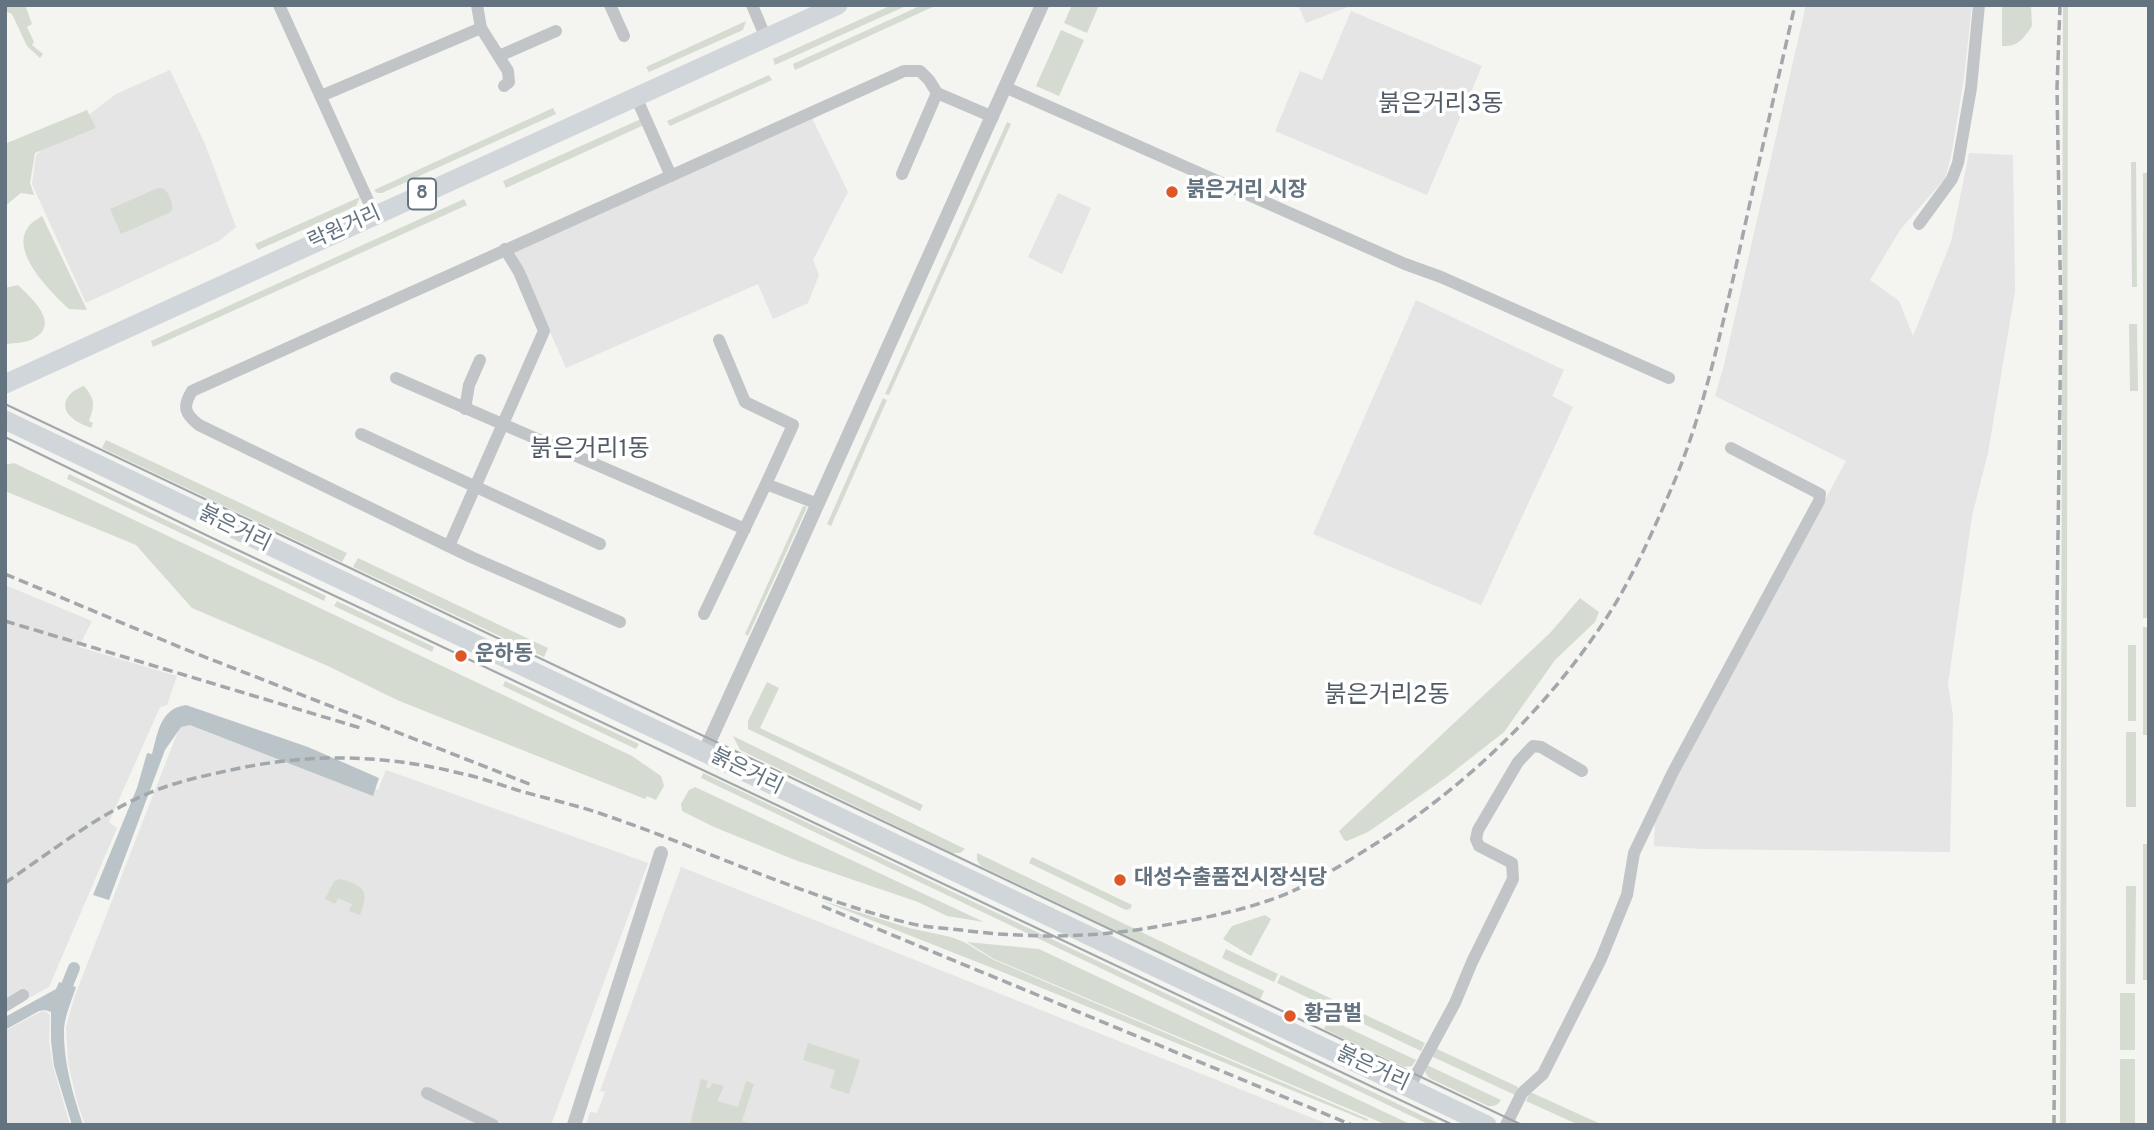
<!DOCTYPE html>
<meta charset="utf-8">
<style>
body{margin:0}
#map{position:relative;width:2154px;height:1130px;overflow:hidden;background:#f4f4f0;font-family:Overpass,sans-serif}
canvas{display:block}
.frame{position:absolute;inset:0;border:7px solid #647380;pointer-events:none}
</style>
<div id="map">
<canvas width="2154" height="1130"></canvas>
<div class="frame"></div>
</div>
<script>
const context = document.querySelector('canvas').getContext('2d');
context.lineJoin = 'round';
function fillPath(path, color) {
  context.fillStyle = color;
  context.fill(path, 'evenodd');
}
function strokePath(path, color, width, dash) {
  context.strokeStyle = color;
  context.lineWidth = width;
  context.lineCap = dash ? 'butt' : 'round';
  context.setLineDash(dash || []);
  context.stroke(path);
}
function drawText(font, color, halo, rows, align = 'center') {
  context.font = font + ' Overpass,"Noto Sans KR",sans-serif';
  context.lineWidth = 7;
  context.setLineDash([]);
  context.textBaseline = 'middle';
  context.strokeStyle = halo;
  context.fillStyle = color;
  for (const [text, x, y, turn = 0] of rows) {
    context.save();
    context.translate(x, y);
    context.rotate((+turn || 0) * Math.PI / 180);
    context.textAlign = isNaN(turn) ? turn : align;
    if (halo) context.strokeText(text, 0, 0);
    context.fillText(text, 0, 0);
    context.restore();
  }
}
const built = new Path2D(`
 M 1298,5 L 1353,5 L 1306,23 Z
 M 1806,5 L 1972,5 L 1964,78 L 1952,151 L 1946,177 L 1900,230 L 1870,280 L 1899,301 L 1913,336 L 1951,242 L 1969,153 L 2013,155 L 2015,291 L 1988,453 L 1972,516 L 1948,684 L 1953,715 L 1950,852 L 1702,849 L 1654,846 L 1655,820 L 1720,693 L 1846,461 L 1715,396 L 1724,365 Z
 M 1351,11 L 1482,66 L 1427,195 L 1275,131 L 1300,71 L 1322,80 Z
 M 170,70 L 205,144 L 236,227 L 219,241 L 86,303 L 32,184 L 36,155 L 116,94 Z
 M 811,116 L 848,192 L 813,260 L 819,275 L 808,303 L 773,319 L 758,284 L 566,368 L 514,250 Z
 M 1058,193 L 1091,208 L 1062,274 L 1028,257 Z
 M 1416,300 L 1564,370 L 1552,396 L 1573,407 L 1481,605 L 1313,534 Z
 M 5,585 L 92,621 L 79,647 L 177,676 L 167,705 L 160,707 L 109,822 L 117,828 L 49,987 L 5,1011 Z
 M 182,721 L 378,790 L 386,770 L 648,863 L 551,1125 L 85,1125 L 77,1101 L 68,1063 L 66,1027 L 74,998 Z
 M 681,867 L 1330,1125 L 586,1125 L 590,1112 L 597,1113 L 605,1092 L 600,1091 Z
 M 45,1011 L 50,1015 L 49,1041 L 53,1066 L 70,1125 L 5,1125 L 5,1031 L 40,1012 Z`);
const green = new Path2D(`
 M 5,5 L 25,5 L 32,24 L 27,27 L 34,42 L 32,45 L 43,54 L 40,58 L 27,46 L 12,14 L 5,11 Z
 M 892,5 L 908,5 L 775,65 L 773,59 Z
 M 922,5 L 937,5 L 795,70 L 793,64 Z
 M 1072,5 L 1099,5 L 1087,33 L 1064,23 Z
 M 2002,5 L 2031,5 L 2032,26 C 2023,39 2018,47 2002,46 Z
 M 2063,5 L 2068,5 L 2066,1125 L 2060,1125 Z
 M 746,21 L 743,30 L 649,72 L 646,67 Z
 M 1061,30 L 1084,40 L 1059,96 L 1036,86 Z
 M 769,75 L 772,80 L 670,126 L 667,121 Z
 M 553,108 L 556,114 L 382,193 L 377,193 L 374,190 Z
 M 87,110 L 96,128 L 35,153 L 30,183 L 34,195 L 21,193 L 5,206 L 7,143 Z
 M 641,119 L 644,125 L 506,188 L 503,181 Z
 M 1007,122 L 1011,124 L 889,395 L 885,394 Z
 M 2131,162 L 2136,162 L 2137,287 L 2132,287 Z
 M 2143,173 L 2149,173 L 2148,618 L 2143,618 Z
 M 158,188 L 162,188 C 169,192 173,202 172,210 L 169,213 L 121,234 L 110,209 Z
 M 360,197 L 356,206 L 258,250 L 255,244 Z
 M 464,199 L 467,205 L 153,347 L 151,341 Z
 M 42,216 L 87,310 L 69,309 C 52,293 8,251 29,226 C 32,222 38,219 42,216 Z
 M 18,285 C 31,298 62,324 33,339 C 26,343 14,343 5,344 L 5,288 Z
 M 2129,324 L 2137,324 L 2138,391 L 2130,391 Z
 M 84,386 C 95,399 95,405 89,421 L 93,423 L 91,428 C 84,425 76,422 70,416 C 58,403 71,390 84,386 Z
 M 883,398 L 887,400 L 831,526 L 827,524 Z
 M 106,440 L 347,553 L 342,562 L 102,448 Z
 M 14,463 L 632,756 L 661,776 L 664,786 L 656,800 L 647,796 L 645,799 L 397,700 L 328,666 L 192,608 L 136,545 L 5,491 L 5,465 Z
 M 69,474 L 326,596 L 324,601 L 67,479 Z
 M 803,506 L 807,507 L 748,636 L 745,634 Z
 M 358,558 L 548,648 L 544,657 L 353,567 Z
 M 1580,598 L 1599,612 L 1595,622 L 1555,660 L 1504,732 L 1444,779 L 1368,832 L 1347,841 L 1344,840 L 1339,831 L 1550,633 Z
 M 337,601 L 434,647 L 432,652 L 334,606 Z
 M 2143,627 L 2149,627 L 2149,735 L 2143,735 Z
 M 2128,645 L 2136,645 L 2136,721 L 2128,721 Z
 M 505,681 L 639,744 L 636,749 L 503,686 Z
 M 767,682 L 779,688 L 760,728 L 923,805 L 920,811 L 748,729 L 748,721 Z
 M 2126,732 L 2136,732 L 2136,807 L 2126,807 Z
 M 733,736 L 965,849 L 960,853 L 952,853 L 740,750 Z
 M 703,773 L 1442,1125 L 1430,1125 L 701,778 Z
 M 695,787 L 984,922 L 947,916 L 918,902 L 795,860 L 714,827 L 682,811 L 681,804 L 689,790 Z
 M 2143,844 L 2149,844 L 2149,980 L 2143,980 Z
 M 977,853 L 1264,991 L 1260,1000 L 981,866 L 977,860 Z
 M 1032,857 L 1132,905 L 1130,909 L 1126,910 L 1029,863 Z
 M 340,879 C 364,886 370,890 360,915 L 349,911 L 352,904 L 338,898 L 335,904 L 325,899 L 334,881 Z
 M 2126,886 L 2136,886 L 2135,984 L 2126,984 Z
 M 820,900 L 909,928 L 951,937 L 964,942 L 994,960 L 1368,1119 L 1367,1121 L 1005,973 Z
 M 1265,915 L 1271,919 L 1251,956 L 1223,939 L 1232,926 Z
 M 967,942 L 1039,949 L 1412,1125 L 1387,1125 L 994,959 Z
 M 1226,949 L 1278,974 L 1274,982 L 1222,958 Z
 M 1281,975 L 1425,1043 L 1421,1051 L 1277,983 Z
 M 2120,993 L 2135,993 L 2135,1050 L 2120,1050 Z
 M 1329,1019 L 1416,1060 L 1412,1066 L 1404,1067 L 1324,1029 Z
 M 808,1043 L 860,1060 L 849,1094 L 830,1088 L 835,1070 L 803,1060 Z
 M 1435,1048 L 1518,1087 L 1515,1095 L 1431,1056 Z
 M 2120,1059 L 2135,1059 L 2135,1123 L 2120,1123 Z
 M 1427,1065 L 1501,1100 C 1498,1105 1494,1107 1488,1106 L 1429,1078 L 1425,1072 Z
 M 701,1079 L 708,1081 L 706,1087 L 710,1089 L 712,1083 L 724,1086 L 717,1101 L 738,1107 L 746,1081 L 754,1084 L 742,1121 L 754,1125 L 690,1125 Z
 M 1530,1092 L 1603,1125 L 1579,1125 L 1526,1101 Z`);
const water = new Path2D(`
 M 186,705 L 308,747 L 379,778 L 373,796 L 190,725 L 181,727 L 165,750 L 109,900 L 93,895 L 137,788 L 147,753 L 152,754 C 158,732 160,709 186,705 Z
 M 59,982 L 76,987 C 72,1000 65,1015 64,1029 C 63,1061 73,1095 83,1125 L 72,1125 L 54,1066 L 51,1041 L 51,1012 L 45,1010 L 39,1011 L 5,1030 L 5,1017 L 56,989 Z`);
const canal = new Path2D(`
 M 61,1000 L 74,968`);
const minor = new Path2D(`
 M 279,5 L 375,216
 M 477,5 L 481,28 L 508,71 L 509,82 L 504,86
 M 610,5 L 624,36
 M 752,5 L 766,38
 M 499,56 L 556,31
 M 1007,88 L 1405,264 L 1441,277 L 1669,378
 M 321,96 L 481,28
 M 636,97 L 671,176
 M 902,174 L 937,93
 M 1919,224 L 1952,179 L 1958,163 L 1971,88 L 1979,5
 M 719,340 L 745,402 L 793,425 L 766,484
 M 396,378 L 745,529
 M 465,409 L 469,385 L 480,360
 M 361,434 L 600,544
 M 449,546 L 544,331 L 519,272 L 505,249
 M 704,614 L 766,484 L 818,504
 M 620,622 L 471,557 L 199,425 C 185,414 182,407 192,391 L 904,71 L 920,71 L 929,80 L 937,93 L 993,117
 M 5,1006 L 23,995
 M 1409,1088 L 1455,1003 L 1472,962 L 1513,879 L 1512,863 L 1479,846 L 1476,839 L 1478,830 L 1518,762 L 1533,746 L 1541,747 L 1582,771
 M 427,1093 L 493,1125
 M 1506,1125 L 1522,1093 L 1543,1074 L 1601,959 L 1627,895 L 1634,853 L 1673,772 L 1819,501 L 1820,494 L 1731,448`);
const tertiary = new Path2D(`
 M 704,753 L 787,572 L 1042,5
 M 574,1125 L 661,853`);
const primary = new Path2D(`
 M 5,384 L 838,5
 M 5,420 L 1487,1125`);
const tram = new Path2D(`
 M 5,404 L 1522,1125
 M 5,437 L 206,535 L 1453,1125`);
const rail = new Path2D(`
 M 5,574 L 182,648 L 532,785
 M 5,621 L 364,729
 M 5,883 C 52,851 97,815 149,793 C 175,782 203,776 231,770 C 307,753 383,754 459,773 C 479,777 498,784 517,790 C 544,798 572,804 599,813 C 702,848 802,896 908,923 C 927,928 948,928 968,931 C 1029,938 1088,938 1149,928 C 1188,921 1229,914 1267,901 C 1301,890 1334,870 1364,851 C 1460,792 1546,711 1607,617 C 1633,577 1653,531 1672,487 C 1702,417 1719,340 1736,266 C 1755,179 1775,92 1795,5
 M 822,906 L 1352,1125
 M 2054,1125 L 2057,607 L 2061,321 L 2057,88 L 2060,5`);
const markers = [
 [1172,192,7,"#de5726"],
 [461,656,7,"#de5726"],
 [1120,880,7,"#de5726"],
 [1290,1016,7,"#de5726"]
];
const shields = [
 [422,194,28]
];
const shieldNames = [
 ["8",422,194]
];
const poiNames = [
 ["붉은거리 시장",1186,192],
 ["운하동",475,656],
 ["대성수출품전시장식당",1134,880],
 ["황금벌",1304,1016]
];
const streetNames = [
 ["락원거리",345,229,-24],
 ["붉은거리",234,530,26],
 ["붉은거리",746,773,26],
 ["붉은거리",1372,1070,25]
];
const quarterNames = [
 ["붉은거리3동",1441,106],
 ["붉은거리1동",590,451],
 ["붉은거리2동",1387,697]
];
fillPath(built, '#e4e5e4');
fillPath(green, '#d5dbd1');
fillPath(water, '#bac4c8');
strokePath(canal, '#bac4c8', 12);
strokePath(minor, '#c2c5c8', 12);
strokePath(tertiary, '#c2c5c8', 14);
strokePath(primary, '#d1d6da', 19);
strokePath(tram, '#a2a7ac', 2);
strokePath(rail, '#a2a7ac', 3.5, [10, 5]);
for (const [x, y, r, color] of markers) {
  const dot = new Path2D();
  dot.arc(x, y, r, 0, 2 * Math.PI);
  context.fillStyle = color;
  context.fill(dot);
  strokePath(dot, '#fff', 2.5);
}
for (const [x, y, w] of shields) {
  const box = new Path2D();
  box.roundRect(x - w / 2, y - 15.5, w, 31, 5);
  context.fillStyle = '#fff';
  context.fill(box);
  strokePath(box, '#647380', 2);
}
drawText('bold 19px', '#647380', null, shieldNames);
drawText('bold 21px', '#647380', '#fff', poiNames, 'left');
drawText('21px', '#647380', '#fff', streetNames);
drawText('24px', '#515c66', '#fff', quarterNames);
</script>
